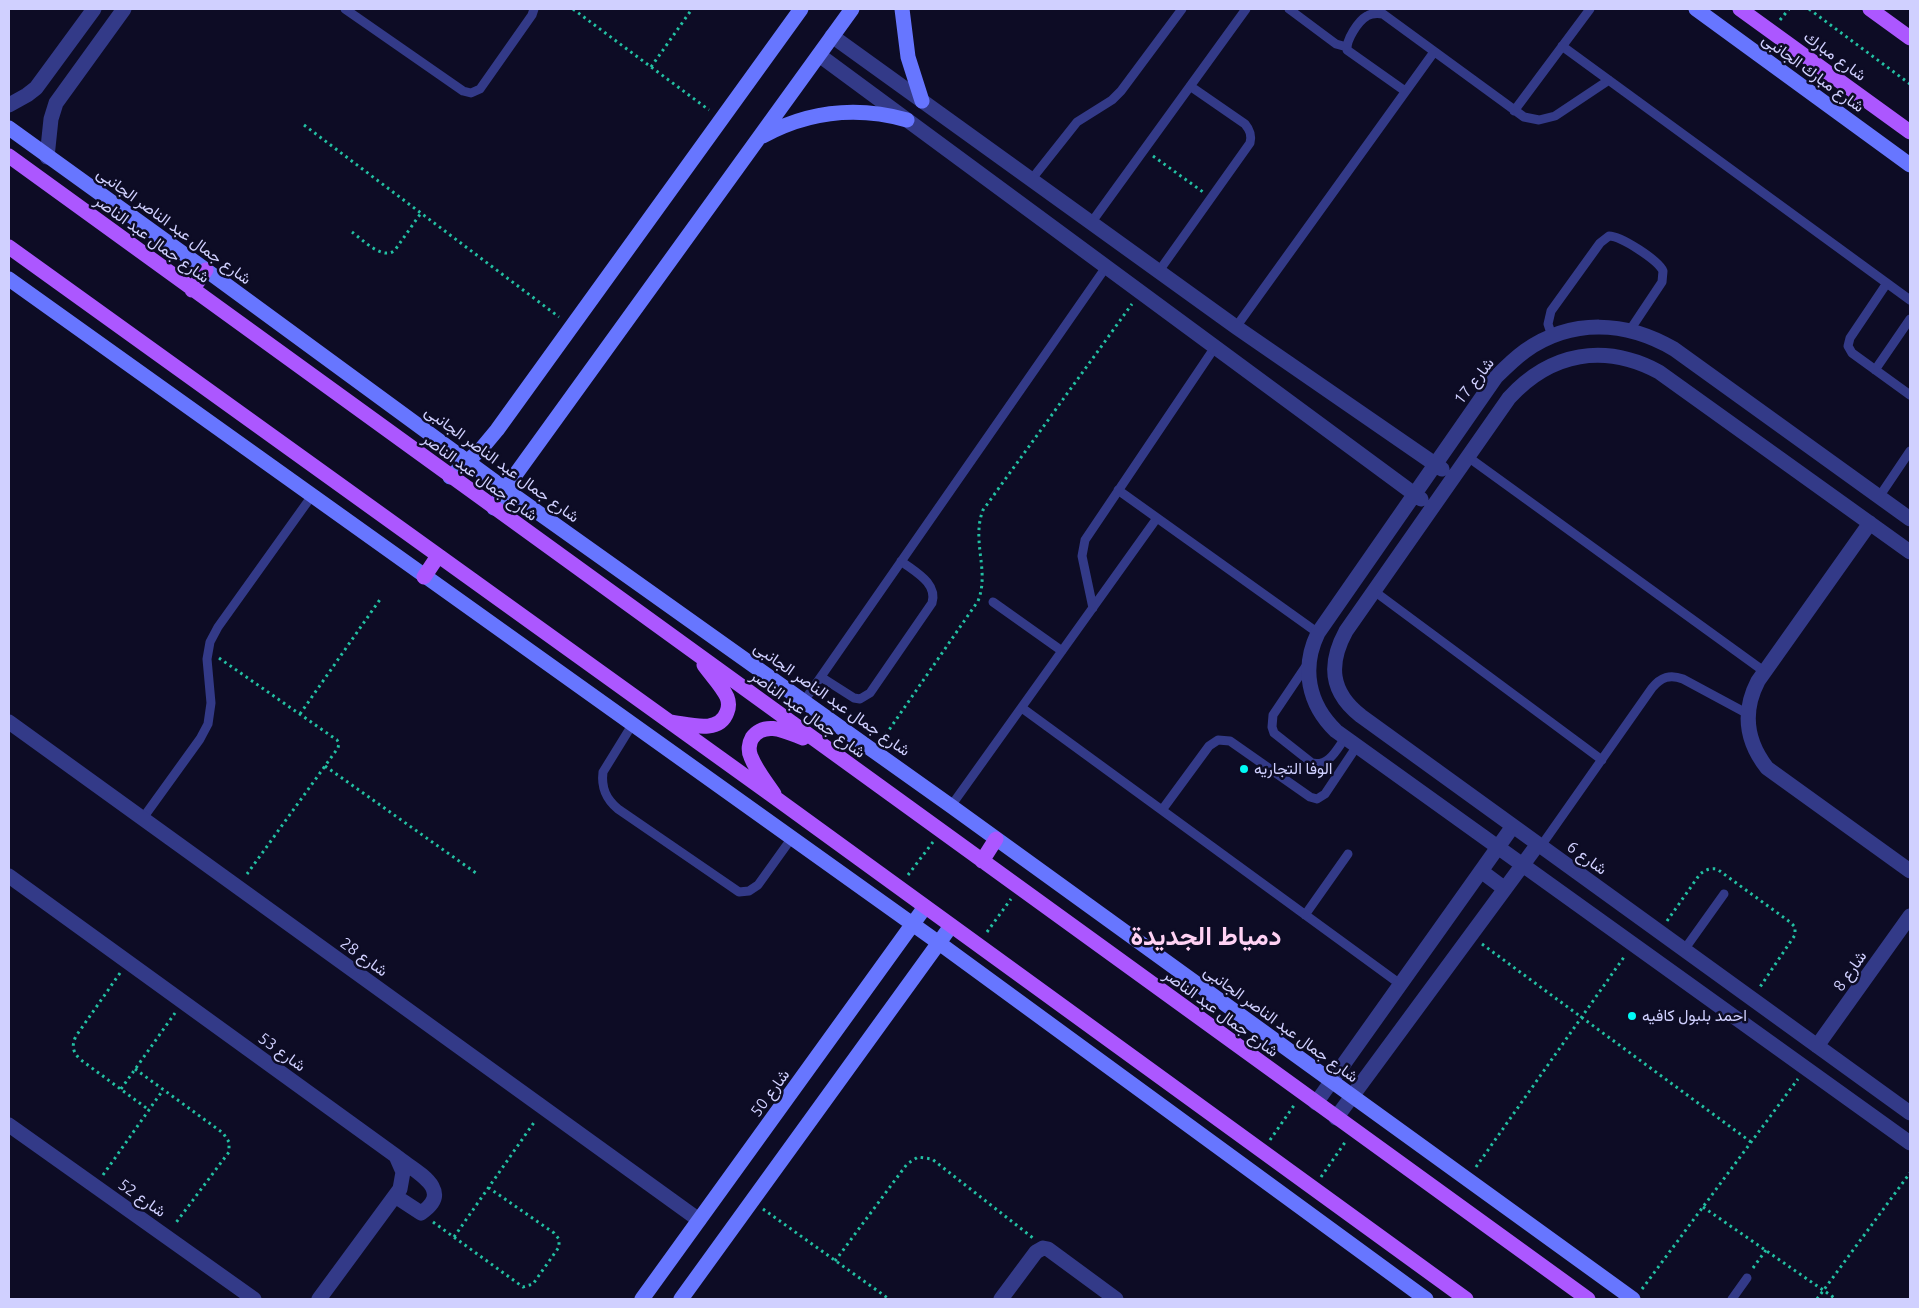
<!DOCTYPE html>
<meta charset="utf-8">
<style>
body{margin:0}
#map{position:relative;width:1919px;height:1308px;overflow:hidden;background:#0d0c25;font-family:Ubuntu,sans-serif}
canvas{display:block}
.frame{position:absolute;inset:0;border:10px solid #d0d0ff;pointer-events:none}
</style>
<div id="map">
<canvas width="1919" height="1308"></canvas>
<div class="frame"></div>
</div>
<script>
const context = document.querySelector('canvas').getContext('2d');
context.lineJoin = 'round';
function strokePath(path, color, width, dash) {
  context.strokeStyle = color;
  context.lineWidth = width;
  context.lineCap = dash ? 'butt' : 'round';
  context.setLineDash(dash || []);
  context.stroke(path);
}
function drawText(font, color, halo, rows, align = 'center') {
  context.font = font + ' Ubuntu,Vazirmatn,sans-serif';
  context.lineWidth = 5;
  context.setLineDash([]);
  context.textBaseline = 'middle';
  context.strokeStyle = halo;
  context.fillStyle = color;
  for (const [text, x, y, turn = 0] of rows) {
    context.save();
    context.translate(x, y);
    context.rotate((+turn || 0) * Math.PI / 180);
    context.textAlign = isNaN(turn) ? turn : align;
    if (halo) context.strokeText(text, 0, 0);
    context.fillText(text, 0, 0);
    context.restore();
  }
}
const path = new Path2D(`
 M 573,9 L 709,110
 M 1809,9 L 1910,84
 M 1780,20 L 1789,9
 M 651,67 L 692,9
 M 304,125 L 559,317
 M 1153,156 L 1203,192
 M 352,232 C 363,240 383,261 395,250 L 421,213
 M 219,658 L 337,740 L 339,743 L 338,748 L 247,874
 M 300,714 L 381,598
 M 882,740 L 978,601 C 990,571 971,541 983,510 L 1132,304
 M 325,766 L 476,873
 M 908,875 L 933,842
 M 1667,921 L 1700,874 C 1705,870 1710,868 1717,869 L 1790,922 L 1795,927 L 1795,935 L 1760,987
 M 987,932 L 1011,899
 M 1482,944 L 1751,1142
 M 120,973 L 76,1036 C 71,1046 73,1053 81,1060 L 149,1110
 M 135,1069 L 223,1133 L 229,1142 L 229,1152 L 175,1224
 M 121,1089 L 175,1013
 M 1270,1140 L 1295,1104
 M 1476,1167 L 1624,957
 M 103,1175 L 163,1090
 M 1321,1177 L 1346,1141
 M 1703,1207 L 1836,1299
 M 763,1209 L 889,1299
 M 433,1222 L 523,1287 L 533,1284 L 559,1247 L 559,1239 L 554,1233 L 489,1188
 M 454,1237 L 535,1121
 M 835,1261 L 907,1164 L 918,1157 L 932,1159 L 1033,1238
 M 1753,1268 L 1766,1250
 M 1642,1289 L 1798,1079
 M 1817,1299 L 1910,1173`);
const lane = new Path2D(`
 M 345,9 L 463,91 L 471,93 L 480,89 L 532,15 L 534,9
 M 1289,9 L 1336,44 L 1347,47
 M 1562,46 L 1910,300
 M 1405,91 L 1347,50 C 1346,40 1358,21 1367,16 C 1372,13 1377,13 1383,14 L 1524,117 L 1539,120 L 1555,116 L 1609,80
 M 1514,111 L 1590,9
 M 1031,180 L 1077,122 L 1112,100 L 1121,91 L 1182,9
 M 1091,223 L 1246,9
 M 1159,271 L 1250,143 C 1252,135 1250,130 1245,124 L 1190,86
 M 1887,283 L 1850,338 L 1848,346 L 1852,353 L 1910,395
 M 1236,327 L 1434,52
 M 1552,336 L 1548,324 L 1551,311 L 1600,243 L 1609,236 C 1621,236 1658,260 1663,271 L 1662,282 L 1630,330
 M 1875,370 L 1910,319
 M 1468,457 L 1765,672
 M 1118,490 L 1318,633
 M 1879,497 L 1910,451
 M 1374,591 L 1602,760
 M 993,602 L 1062,651
 M 1093,608 L 1082,556 L 1085,540 L 1215,347
 M 1308,663 L 1273,715 L 1272,727 L 1274,733 L 1312,763 C 1329,767 1337,749 1345,738
 M 821,677 L 854,698 L 860,699 L 870,693 L 932,603 C 938,583 915,572 901,561
 M 804,701 L 1106,267
 M 1022,708 L 1400,984
 M 632,725 L 603,772 C 601,788 606,799 618,809 L 739,892 L 749,891 L 758,885 L 791,839
 M 951,806 L 1157,518
 M 1162,810 L 1209,746 L 1218,740 L 1230,741 L 1310,797 L 1317,799 L 1325,794 L 1357,746
 M 143,818 L 200,739 L 208,724 L 211,703 L 207,659 L 210,642 L 218,627 L 311,497
 M 1541,846 L 1652,688 C 1661,677 1670,674 1683,679 L 1748,714
 M 1305,915 L 1348,854
 M 1684,950 L 1724,894
 M 1732,1299 L 1747,1278`);
const street = new Path2D(`
 M 832,36 L 1236,327 L 1442,469
 M 819,55 L 1421,499
 M 9,105 L 27,95 L 36,88 L 94,9
 M 47,157 L 51,119 L 56,103 L 124,9
 M 1910,519 L 1674,349 C 1626,321 1572,318 1525,351 C 1514,359 1505,368 1496,377 L 1318,633 C 1301,668 1308,704 1336,731 L 1910,1143
 M 1870,523 L 1758,681 C 1742,712 1746,741 1767,768 L 1910,871
 M 1910,552 L 1659,372 C 1605,343 1551,352 1509,398 L 1346,631 C 1328,664 1330,692 1361,716 L 1910,1113
 M 9,722 L 699,1220
 M 1481,871 L 1505,889
 M 9,876 L 396,1156 L 403,1172 L 400,1189 L 319,1299
 M 1817,1046 L 1910,916
 M 1316,1103 L 1513,826
 M 1336,1118 L 1538,844
 M 9,1125 L 254,1299
 M 395,1196 L 421,1213 C 455,1190 416,1172 397,1157
 M 1001,1299 L 1036,1252 L 1043,1248 L 1048,1249 L 1116,1299`);
const secondary = new Path2D(`
 M 902,9 L 908,57 L 922,101
 M 1696,9 L 1910,165
 M 9,128 L 206,270 L 505,489 L 951,806 L 1633,1299
 M 763,136 C 809,111 857,106 907,120
 M 9,279 L 939,943 L 1426,1299
 M 450,477 L 482,448 L 497,430 L 801,9
 M 494,508 L 505,489 L 852,9
 M 642,1299 L 925,907
 M 681,1299 L 951,926`);
const primary = new Path2D(`
 M 1740,9 L 1910,132
 M 1870,9 L 1910,38
 M 9,156 L 1588,1299
 M 9,247 L 777,799 L 1466,1299
 M 192,290 L 206,270
 M 424,577 L 438,556
 M 670,722 C 688,724 719,735 727,712 C 729,707 729,702 727,697 C 722,686 711,675 704,665
 M 774,794 C 766,782 756,770 751,757 C 748,751 749,743 752,738 C 765,720 787,732 803,738
 M 982,861 L 996,839`);
const markers = [
 [1244,769,5,"#00fbf6"],
 [1632,1016,5,"#00fbf6"]
];
const streetNames = [
 ["شارع مبارك",1835,56,36],
 ["شارع مبارك الجانبى",1813,73,36],
 ["شارع جمال عبد الناصر الجانبى",174,226,36],
 ["شارع جمال عبد الناصر",152,239,36],
 ["شارع 17",1474,381,-52],
 ["شارع جمال عبد الناصر الجانبى",502,464,36],
 ["شارع جمال عبد الناصر",480,477,36],
 ["شارع جمال عبد الناصر الجانبى",832,699,35],
 ["شارع جمال عبد الناصر",808,714,36],
 ["شارع 6",1587,858,36],
 ["شارع 28",364,957,36],
 ["شارع 8",1850,971,-55],
 ["شارع جمال عبد الناصر",1221,1013,36],
 ["شارع جمال عبد الناصر الجانبى",1281,1024,36],
 ["شارع 53",282,1052,36],
 ["شارع 50",770,1093,-54],
 ["شارع 52",142,1198,35]
];
const poiNames = [
 ["الوفا التجاريه",1254,769],
 ["احمد بلبول كافيه",1642,1016]
];
const townNames = [
 ["دمياط الجديدة",1206,936]
];
strokePath(path, '#23c0a3', 3, [2.5, 4]);
strokePath(lane, '#333a88', 9);
strokePath(street, '#333a88', 15);
strokePath(secondary, '#6776ff', 15);
strokePath(primary, '#ac57ff', 15);
for (const [x, y, r, color] of markers) {
  const dot = new Path2D();
  dot.arc(x, y, r, 0, 2 * Math.PI);
  context.fillStyle = color;
  context.fill(dot);
  strokePath(dot, '#0d0c25', 2);
}
drawText('16px', '#d0d0ff', '#0d0c25', streetNames);
drawText('16px', '#d0d0ff', '#0d0c25', poiNames, 'left');
drawText('bold 26px', '#ffd2f4', '#0d0c25', townNames);
</script>
